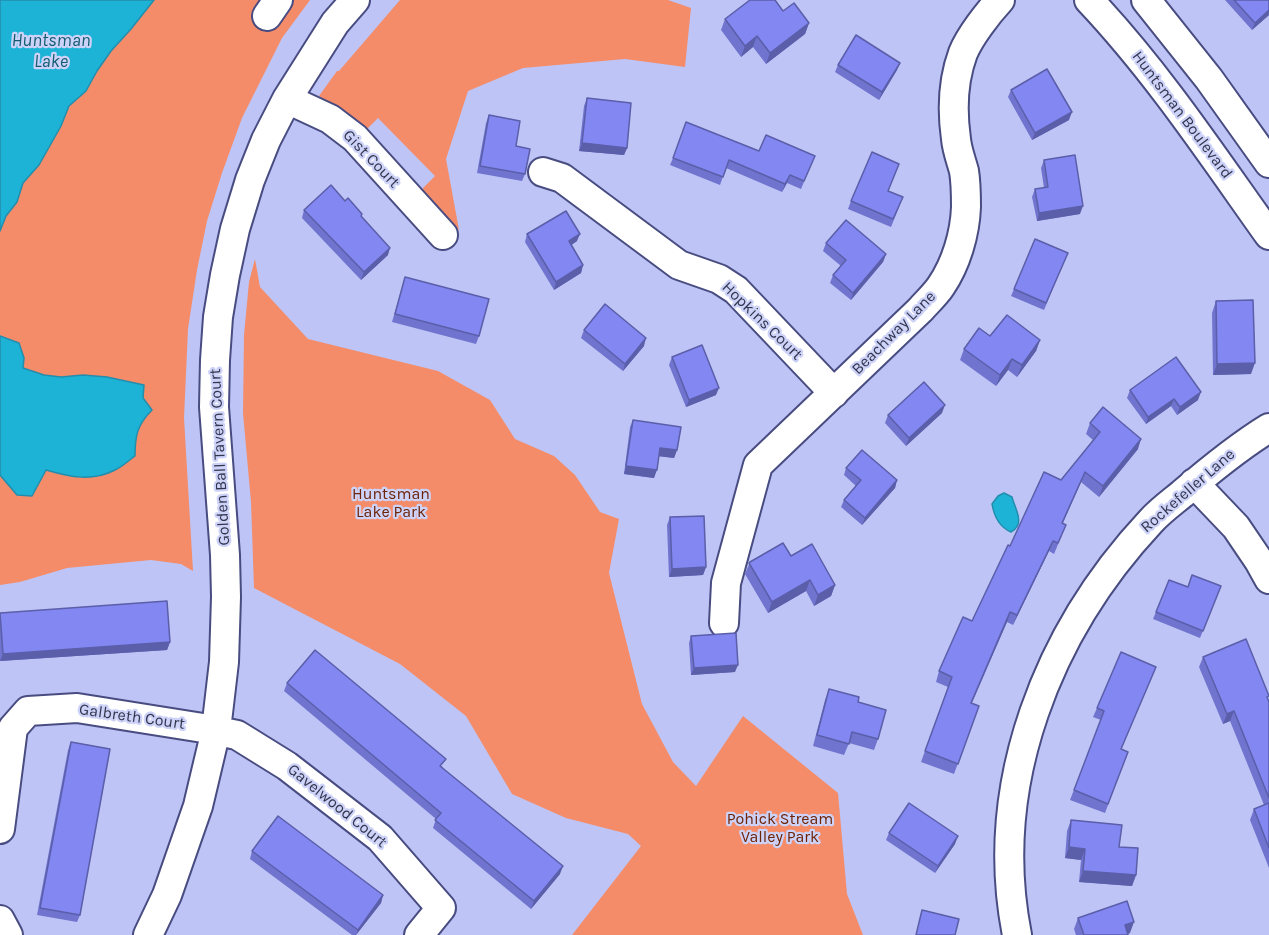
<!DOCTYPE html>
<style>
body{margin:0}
canvas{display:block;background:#bec4f5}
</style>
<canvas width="1269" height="935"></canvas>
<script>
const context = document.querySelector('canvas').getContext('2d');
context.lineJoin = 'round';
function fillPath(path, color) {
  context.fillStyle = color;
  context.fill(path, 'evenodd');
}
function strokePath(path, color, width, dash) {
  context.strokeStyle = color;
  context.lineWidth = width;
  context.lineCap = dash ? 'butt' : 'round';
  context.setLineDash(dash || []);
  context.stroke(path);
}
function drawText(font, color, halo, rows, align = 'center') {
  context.font = font + ' Karla,sans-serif';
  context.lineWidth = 4.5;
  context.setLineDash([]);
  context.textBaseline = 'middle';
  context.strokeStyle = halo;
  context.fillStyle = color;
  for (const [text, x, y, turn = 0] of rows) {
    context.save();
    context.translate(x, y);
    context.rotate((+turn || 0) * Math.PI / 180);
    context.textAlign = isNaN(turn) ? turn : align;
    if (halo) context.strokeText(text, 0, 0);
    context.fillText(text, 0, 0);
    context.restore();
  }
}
const green = new Path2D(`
 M 0,0 L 310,0 L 282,38 L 242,118 L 222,173 L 207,221 L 197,270 L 188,329 L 184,418 L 193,571 L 181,564 L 151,560 L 67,568 L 20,582 L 0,585 Z
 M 400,0 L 668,0 L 691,8 L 685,67 L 625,59 L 523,68 L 468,91 L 446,159 L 459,230 L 424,193 L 423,188 L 435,176 L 378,118 L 366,130 L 353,118 L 319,96 L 337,71 L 339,71 Z
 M 255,259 L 260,287 L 308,339 L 438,371 L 490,400 L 515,439 L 554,456 L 575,475 L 600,512 L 619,519 L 609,573 L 642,704 L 673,762 L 696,786 L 743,716 L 838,793 L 847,894 L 863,935 L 572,935 L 641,846 L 628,834 L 566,818 L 512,794 L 466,716 L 400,664 L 254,588 L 251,502 L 243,413 L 244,335 L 249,282 Z`);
const water = new Path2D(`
 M 0,0 L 154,0 L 131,29 L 111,51 L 97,71 L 86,91 L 69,106 L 61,126 L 39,165 L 23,183 L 17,202 L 6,216 L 0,231 Z
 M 0,336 L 19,343 L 24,358 L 23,368 L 44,375 L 61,377 L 83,375 L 107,377 L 144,385 L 143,398 L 152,410 C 137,425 135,436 135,456 C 128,461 122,467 115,470 C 92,482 70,477 46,470 L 32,496 L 17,495 L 0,475 Z
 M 1004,493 L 1012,497 C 1015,509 1026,524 1011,532 C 999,527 994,516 992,504 L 998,496 Z`);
const minor = new Path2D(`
 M 1089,0 C 1157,72 1212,155 1269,235
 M 1146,0 L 1209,79 L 1269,163
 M 267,16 L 278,0
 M 287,99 L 330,119 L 355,138 L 443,235
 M 543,172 L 562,178 L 679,265 L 719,279 L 736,290 L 834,393
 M 1194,483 L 1236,527 L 1259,561 L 1269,579
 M 724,623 L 726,583 L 758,465 L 920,310 C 927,302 935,295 941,286 C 956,264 965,234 966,207 C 966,195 966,183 964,171 C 961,160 957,150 956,139 C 952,111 953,80 963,53 C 970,36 988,13 1000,0
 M 0,829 L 13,728 L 28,711 L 77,708 L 203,728 L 237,735 L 287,766 L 380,838 L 441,908 L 419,935
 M 0,920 L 8,935
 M 148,935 L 167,895 L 198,806 L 216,730 L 224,662 L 226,597 L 225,555 L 214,407 L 215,360 L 218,317 L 225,275 L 235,229 L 250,180 L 266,140 L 287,99 L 335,23 L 355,0
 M 1017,935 C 987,784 1048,631 1151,521 C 1160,511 1171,503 1182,494 C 1210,470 1238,447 1269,428`);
const wall = new Path2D(`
 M 1225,0 L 1269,0 L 1269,15 L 1252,30 Z
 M 783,11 L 809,23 L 805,34 L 766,64 L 753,47 L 741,57 L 721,30 L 725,19 Z
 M 838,65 L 897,70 L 879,100 L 835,72 Z
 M 1011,90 L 1069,120 L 1032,140 L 1008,97 Z
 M 587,98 L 627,148 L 624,155 L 579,151 L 584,106 Z
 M 489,115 L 516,146 L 525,174 L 522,181 L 477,173 L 486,123 Z
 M 759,151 L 812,163 L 801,189 L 787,183 L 782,192 L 726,168 L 720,185 L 670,165 L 673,158 Z
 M 1044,160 L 1080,214 L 1037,221 L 1032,197 L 1035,189 L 1044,188 L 1041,168 Z
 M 888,191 L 900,205 L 891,227 L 848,209 L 851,201 Z
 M 345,201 L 361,217 L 388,255 L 361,280 L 302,218 L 304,210 Z
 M 527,234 L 577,241 L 571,245 L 583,265 L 581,273 L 554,290 L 525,242 Z
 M 826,243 L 886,254 L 883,262 L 851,300 L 830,283 L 833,275 L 841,266 L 823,251 Z
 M 1065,260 L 1044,310 L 1011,296 L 1014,289 Z
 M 405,277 L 479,336 L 476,344 L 392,322 Z
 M 1216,301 L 1251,374 L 1213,375 L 1212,313 Z
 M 584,330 L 644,346 L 623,371 L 581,338 Z
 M 990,336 L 1040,340 L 1036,351 L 1017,377 L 1008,370 L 996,386 L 960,360 L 964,349 Z
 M 672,357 L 716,395 L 686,407 L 669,365 Z
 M 1130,390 L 1198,400 L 1177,415 L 1171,406 L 1146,424 L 1127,398 Z
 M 942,413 L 906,446 L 885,423 L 888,415 Z
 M 633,420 L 677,450 L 674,458 L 659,456 L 654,478 L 624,474 L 630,427 Z
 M 1090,423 L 1138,449 L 1099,497 L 1081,482 L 1063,523 L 1062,535 L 1054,554 L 1049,551 L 1013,625 L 1007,622 L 972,703 L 979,706 L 954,774 L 921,762 L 948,687 L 936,682 L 939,671 L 972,621 L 1010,546 L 1093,440 L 1086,434 Z
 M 846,468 L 897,480 L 895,488 L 862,525 L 841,507 L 844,500 L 856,486 L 844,475 Z
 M 670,517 L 706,567 L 703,575 L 669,577 L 667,525 Z
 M 791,556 L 835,585 L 831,596 L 814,606 L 806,591 L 768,613 L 745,574 L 750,562 Z
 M 1169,580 L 1188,587 L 1221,586 L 1200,638 L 1153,619 Z
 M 0,614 L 170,642 L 167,650 L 0,661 Z
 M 691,636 L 735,672 L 691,675 L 689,643 Z
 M 1203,657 L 1268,699 L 1269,702 L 1269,868 L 1250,820 L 1254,809 L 1264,805 L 1230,721 L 1223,724 L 1199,667 Z
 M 1152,676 L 1121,750 L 1128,752 L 1105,813 L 1070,800 L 1101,720 L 1093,717 L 1097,708 Z
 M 287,683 L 443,767 L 442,768 L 560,874 L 531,909 L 433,828 L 436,819 L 284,691 Z
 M 829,689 L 878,739 L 874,750 L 849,743 L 844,755 L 813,746 L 825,700 Z
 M 71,742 L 80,915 L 77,922 L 37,915 L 68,750 Z
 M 1071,820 L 1119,847 L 1136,875 L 1132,886 L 1079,882 L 1081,860 L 1065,858 L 1067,831 Z
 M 889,833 L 955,844 L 935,873 L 886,840 Z
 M 252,851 L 383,895 L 381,903 L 356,935 L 352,935 L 250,859 Z
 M 1078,918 L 1130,933 L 1128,934 L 1128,935 L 1076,935 L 1074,929 Z`);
const shadedWall = new Path2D(`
 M 1269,10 L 1269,15 L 1252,30 L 1255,23 Z
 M 809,23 L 805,34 L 766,64 L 770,53 Z
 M 757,36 L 753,47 L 741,57 L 745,46 Z
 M 900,63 L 897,70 L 879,100 L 882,92 Z
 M 1072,112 L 1069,120 L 1032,140 L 1035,133 Z
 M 582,143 L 627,148 L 624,155 L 579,151 Z
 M 790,175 L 787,183 L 782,192 L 785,184 Z
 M 1083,206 L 1080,214 L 1037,221 L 1039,213 Z
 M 580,234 L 577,241 L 566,249 L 569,241 Z
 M 390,248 L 388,255 L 361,280 L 364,272 Z
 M 886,254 L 883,262 L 851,300 L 853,293 Z
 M 583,265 L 581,273 L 554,290 L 556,282 Z
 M 646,338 L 644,346 L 623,371 L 625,364 Z
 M 1040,340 L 1036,351 L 1017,377 L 1022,365 Z
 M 1012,359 L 1008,370 L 996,386 L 1000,375 Z
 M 1255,363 L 1251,374 L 1213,375 L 1217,364 Z
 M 719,388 L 716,395 L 686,407 L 689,400 Z
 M 1201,392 L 1198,400 L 1177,415 L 1180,407 Z
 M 1174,399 L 1171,406 L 1146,424 L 1148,417 Z
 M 945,405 L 942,413 L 906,446 L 909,438 Z
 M 1141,439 L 1138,449 L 1099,497 L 1103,486 Z
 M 660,448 L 677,450 L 674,458 L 657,456 Z
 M 626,466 L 657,470 L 654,478 L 624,474 Z
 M 1085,472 L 1081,482 L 1058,533 L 1062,523 Z
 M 897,480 L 895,488 L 862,525 L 865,518 Z
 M 1053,541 L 1049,551 L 1013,625 L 1017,615 Z
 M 706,567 L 703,575 L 669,577 L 672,569 Z
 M 810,580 L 806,591 L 768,613 L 772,602 Z
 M 835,585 L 831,596 L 814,606 L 818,595 Z
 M 1010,612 L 1007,622 L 967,713 L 971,703 Z
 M 170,642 L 167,650 L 0,661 L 3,654 Z
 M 738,665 L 735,672 L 691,675 L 694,668 Z
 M 1234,711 L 1230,721 L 1223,724 L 1227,714 Z
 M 958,836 L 955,844 L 935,873 L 938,866 Z
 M 1069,847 L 1085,849 L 1081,860 L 1065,858 Z
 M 563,866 L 560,874 L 531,909 L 534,901 Z
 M 1083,871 L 1136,875 L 1132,886 L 1079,882 Z
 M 383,895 L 381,903 L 356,935 L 358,930 Z
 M 1134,922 L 1130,933 L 1124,935 L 1125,925 Z`);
const building = new Path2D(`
 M 750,0 L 775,0 L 783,11 L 794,3 L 809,23 L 770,53 L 757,36 L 745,46 L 725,19 Z
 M 1234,0 L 1269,0 L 1269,10 L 1255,23 Z
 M 856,35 L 900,63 L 882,92 L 838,65 Z
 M 1047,69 L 1072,112 L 1035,133 L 1011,90 Z
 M 587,98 L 631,103 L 627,148 L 582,143 Z
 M 489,115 L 520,121 L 516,146 L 530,149 L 525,174 L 480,166 Z
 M 686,122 L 759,151 L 766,135 L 815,156 L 804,181 L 790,175 L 785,184 L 729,160 L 723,177 L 673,158 Z
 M 872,152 L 899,164 L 888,191 L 903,197 L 893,219 L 851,201 Z
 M 1075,155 L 1083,206 L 1039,213 L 1035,189 L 1048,187 L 1044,160 Z
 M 331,185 L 345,201 L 348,198 L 362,214 L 361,216 L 390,248 L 364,272 L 304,210 Z
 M 566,211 L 580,234 L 569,241 L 583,265 L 556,282 L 527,234 Z
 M 846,220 L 886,254 L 853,293 L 833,275 L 846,260 L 826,243 Z
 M 1035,239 L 1068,253 L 1046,303 L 1014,289 Z
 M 405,277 L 489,299 L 479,336 L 395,314 Z
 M 1253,300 L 1255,363 L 1217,364 L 1216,301 Z
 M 605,304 L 646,338 L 625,364 L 584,330 Z
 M 1007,315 L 1040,340 L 1022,365 L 1012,359 L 1000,375 L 964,349 L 979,328 L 990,336 Z
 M 702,345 L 719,388 L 689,400 L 672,357 Z
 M 1176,357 L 1201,392 L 1180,407 L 1174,399 L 1148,417 L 1130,390 Z
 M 924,382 L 945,405 L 909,438 L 888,415 Z
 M 1103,407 L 1141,439 L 1103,486 L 1085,472 L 1062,523 L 1066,525 L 1058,543 L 1053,541 L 1017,615 L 1010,612 L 971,703 L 979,706 L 958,764 L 925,751 L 952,677 L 939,671 L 963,617 L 972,621 L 1008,545 L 1010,546 L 1044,472 L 1061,480 L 1100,432 L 1090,423 Z
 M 633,420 L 681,427 L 677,450 L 660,448 L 657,470 L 626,466 Z
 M 862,450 L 897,480 L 865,518 L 844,500 L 861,480 L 846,468 Z
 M 704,516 L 706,567 L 672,569 L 670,517 Z
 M 783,543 L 791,556 L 812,544 L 835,585 L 818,595 L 810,580 L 772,602 L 749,563 L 750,562 Z
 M 1192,575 L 1221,586 L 1203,631 L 1156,612 L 1169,580 L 1188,587 Z
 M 167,601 L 170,642 L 3,654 L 0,613 Z
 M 736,633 L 738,665 L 694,668 L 691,636 Z
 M 1246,639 L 1269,696 L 1267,697 L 1269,702 L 1269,798 L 1234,711 L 1227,714 L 1203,657 Z
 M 315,650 L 446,759 L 440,766 L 563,866 L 534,901 L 435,820 L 441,813 L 287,683 Z
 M 1121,652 L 1156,667 L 1121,749 L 1128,752 L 1108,804 L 1074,790 L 1104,711 L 1097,708 Z
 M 829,689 L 859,697 L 858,702 L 886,710 L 878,739 L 852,732 L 849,744 L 817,735 Z
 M 71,742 L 110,749 L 80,915 L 40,908 Z
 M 909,803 L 958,836 L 938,866 L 889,833 Z
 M 1269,803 L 1269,848 L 1254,809 Z
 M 278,816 L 383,895 L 358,930 L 252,851 Z
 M 1071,820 L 1122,825 L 1119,847 L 1138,848 L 1136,875 L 1083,871 L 1085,849 L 1069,847 Z
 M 1127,901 L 1134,922 L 1125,925 L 1128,935 L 1084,935 L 1078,918 Z
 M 922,910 L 959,919 L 955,935 L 916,935 Z`);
const streetNames = [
 ["Huntsman Boulevard",1182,115,53],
 ["Gist Court",371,159,46],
 ["Hopkins Court",762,321,44],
 ["Beachway Lane",894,333,-45],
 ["Golden Ball Tavern Court",220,457,-93],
 ["Rockefeller Lane",1188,491,-41],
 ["Galbreth Court",132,717,8],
 ["Gavelwood Court",337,806,39]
];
const parkNames = [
 ["Huntsman",391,494],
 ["Lake Park",391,512],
 ["Pohick Stream",780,819],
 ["Valley Park",780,837]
];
const waterNames = [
 ["Huntsman",51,41],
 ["Lake",51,62]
];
fillPath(green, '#f48c69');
fillPath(water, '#1cb3d6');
strokePath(water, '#238dad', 1.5);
strokePath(minor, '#484c81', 32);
strokePath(minor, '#fff', 28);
fillPath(wall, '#7074cf');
fillPath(shadedWall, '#5b5ea9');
fillPath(building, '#8287f1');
strokePath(building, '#5b5ea9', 1.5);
drawText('16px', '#32354d', '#cdd2f8', streetNames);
drawText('16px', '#6c2306', '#cdd2f8', parkNames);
drawText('italic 18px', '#125c6f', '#cdd2f8', waterNames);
</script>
